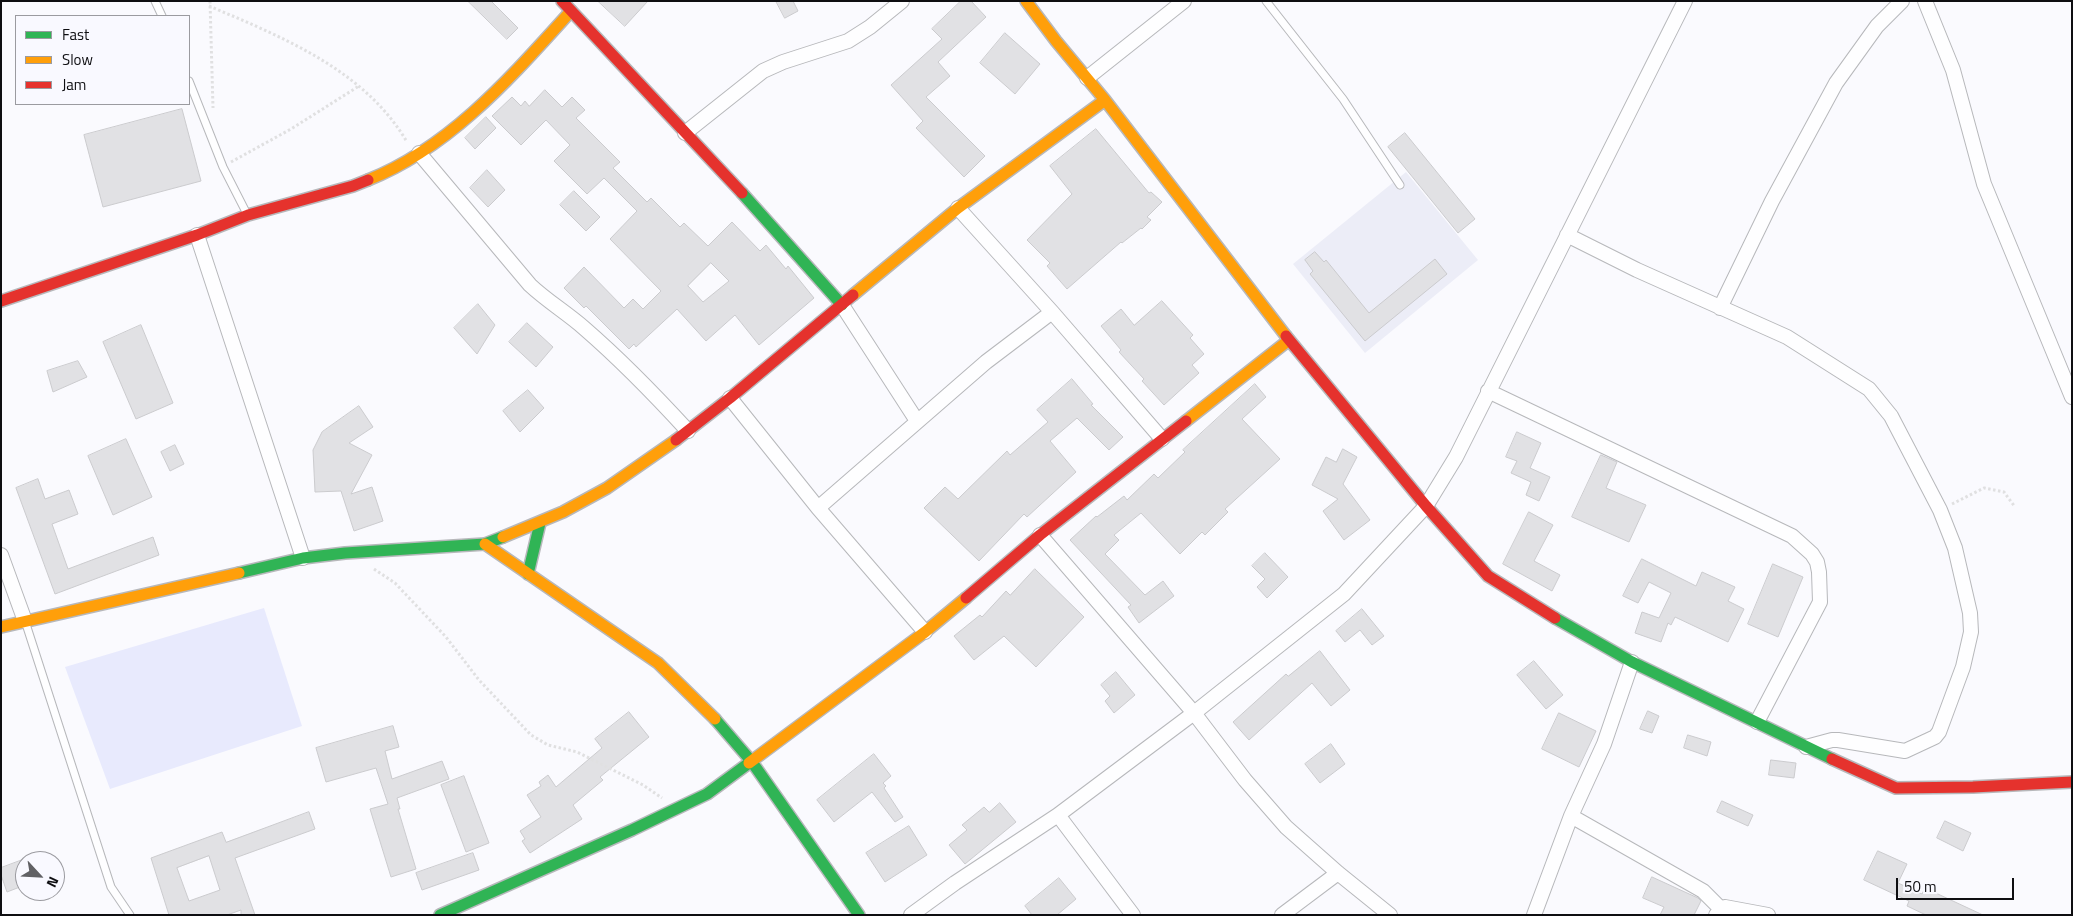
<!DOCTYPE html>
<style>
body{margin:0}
#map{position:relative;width:2073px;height:916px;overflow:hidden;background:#fafafe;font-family:"Titillium Web",sans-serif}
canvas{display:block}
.frame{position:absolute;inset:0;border:2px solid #0e0e11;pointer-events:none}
.legend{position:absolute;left:15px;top:15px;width:175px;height:90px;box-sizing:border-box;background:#f9f9ff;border:1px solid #9b9ba0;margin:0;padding:6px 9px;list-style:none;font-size:15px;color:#0e0e11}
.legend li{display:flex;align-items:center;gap:10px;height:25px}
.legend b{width:25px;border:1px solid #9b9ba0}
.north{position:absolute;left:15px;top:851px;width:50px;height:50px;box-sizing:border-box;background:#f9f9ff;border:1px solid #9b9ba0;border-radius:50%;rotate:115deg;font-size:14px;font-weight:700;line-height:20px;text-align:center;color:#0e0e11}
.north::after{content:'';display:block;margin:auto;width:18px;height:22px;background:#616164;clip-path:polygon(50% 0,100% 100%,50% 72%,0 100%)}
.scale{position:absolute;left:1896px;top:878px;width:118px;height:22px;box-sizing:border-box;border:2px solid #0e0e11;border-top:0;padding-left:6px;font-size:15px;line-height:18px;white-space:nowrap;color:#0e0e11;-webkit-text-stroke:4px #f9f9ff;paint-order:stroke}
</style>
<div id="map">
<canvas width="2073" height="916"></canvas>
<div class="frame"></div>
<ul class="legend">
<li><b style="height:6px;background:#30b455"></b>Fast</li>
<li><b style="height:6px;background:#ff9f0a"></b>Slow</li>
<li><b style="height:6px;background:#e5322d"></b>Jam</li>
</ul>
<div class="north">N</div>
<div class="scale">50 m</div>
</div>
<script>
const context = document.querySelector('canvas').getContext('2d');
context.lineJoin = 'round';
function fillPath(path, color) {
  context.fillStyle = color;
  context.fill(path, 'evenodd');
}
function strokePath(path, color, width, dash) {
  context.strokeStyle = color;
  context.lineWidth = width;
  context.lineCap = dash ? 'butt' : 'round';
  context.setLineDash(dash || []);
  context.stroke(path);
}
const built = new Path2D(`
 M 1406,172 L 1478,260 L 1365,353 L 1293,264 Z`);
const green = new Path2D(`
 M 264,608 L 302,726 L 110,789 L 65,667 Z`);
const building = new Path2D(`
 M 468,1 L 491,1 L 518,28 L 507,39 Z
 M 598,1 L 648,1 L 625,26 Z
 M 776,1 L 793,1 L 798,11 L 785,18 Z
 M 961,1 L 971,1 L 986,17 L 938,62 L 950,76 L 926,97 L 985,156 L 964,177 L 916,128 L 923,121 L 891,85 L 942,39 L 932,29 Z
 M 1005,33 L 1040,64 L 1015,94 L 980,63 Z
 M 545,90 L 562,107 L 572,97 L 585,110 L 576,118 L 620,162 L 613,168 L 647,202 L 651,198 L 680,227 L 684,223 L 708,246 L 732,222 L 760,251 L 766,245 L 786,269 L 788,266 L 814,298 L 759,345 L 735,315 L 706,341 L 677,309 L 636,347 L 634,344 L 629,349 L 586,306 L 584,308 L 564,288 L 584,267 L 624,308 L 633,299 L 643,309 L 661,291 L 610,239 L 637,211 L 604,178 L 587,194 L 554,161 L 570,145 L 546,120 L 521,145 L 492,116 L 512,97 L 521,106 L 525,101 L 529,106 ZM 711,263 L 729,281 L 703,302 L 688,286 Z
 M 182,109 L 201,181 L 103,207 L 84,135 Z
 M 486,117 L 496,128 L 475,149 L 465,138 Z
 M 1096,129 L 1149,193 L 1151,192 L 1162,202 L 1147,217 L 1151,220 L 1142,229 L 1141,228 L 1122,243 L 1121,242 L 1067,289 L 1047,266 L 1050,263 L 1027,240 L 1072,194 L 1050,166 Z
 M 1405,133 L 1475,219 L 1458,233 L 1388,147 Z
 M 487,170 L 505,190 L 488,207 L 470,188 Z
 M 574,191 L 600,217 L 586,231 L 560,205 Z
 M 1315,252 L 1324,262 L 1326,260 L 1369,313 L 1435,259 L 1447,274 L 1365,341 L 1310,274 L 1313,271 L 1305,260 Z
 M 1162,301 L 1193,335 L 1190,338 L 1204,354 L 1192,365 L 1199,373 L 1164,405 L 1142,381 L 1144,379 L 1119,352 L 1121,350 L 1101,326 L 1121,309 L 1134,325 Z
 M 478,304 L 495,325 L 477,354 L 454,328 Z
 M 527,323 L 553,347 L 536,367 L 509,342 Z
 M 141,325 L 173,403 L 136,419 L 103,342 Z
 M 78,361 L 87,377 L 53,392 L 47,371 Z
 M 1072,379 L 1093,404 L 1091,405 L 1123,437 L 1109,450 L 1077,418 L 1050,441 L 1076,472 L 1027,517 L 1024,514 L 979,561 L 924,508 L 945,487 L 958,499 L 1007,451 L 1010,455 L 1048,422 L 1037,410 Z
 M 1255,384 L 1266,397 L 1242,419 L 1280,459 L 1225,509 L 1228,512 L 1205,535 L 1202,532 L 1180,554 L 1141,513 L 1114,535 L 1119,540 L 1105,554 L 1145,595 L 1163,581 L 1174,596 L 1139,623 L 1128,607 L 1131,605 L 1070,540 L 1096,516 L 1097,517 L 1124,496 L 1127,500 L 1154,474 L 1158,478 L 1185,452 L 1183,450 Z
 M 528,390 L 544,408 L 520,432 L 503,411 Z
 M 359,406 L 373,427 L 349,443 L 372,455 L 351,494 L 372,487 L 383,521 L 354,531 L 341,491 L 315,492 L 313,450 L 322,432 Z
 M 1517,432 L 1541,443 L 1530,468 L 1550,477 L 1539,501 L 1526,495 L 1531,482 L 1511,473 L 1517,461 L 1506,457 Z
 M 126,439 L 152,497 L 113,515 L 88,456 Z
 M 175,445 L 184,464 L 170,471 L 161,452 Z
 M 1343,449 L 1357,457 L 1343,484 L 1370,520 L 1344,540 L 1323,511 L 1338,499 L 1312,485 L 1326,457 L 1336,462 Z
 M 1601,455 L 1617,462 L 1606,488 L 1646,505 L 1629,542 L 1572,517 Z
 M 38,479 L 45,499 L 69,490 L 78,514 L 52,524 L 68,569 L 153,537 L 159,555 L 55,594 L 16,488 Z
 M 1529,512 L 1553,525 L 1534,561 L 1560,575 L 1552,591 L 1503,564 Z
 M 1265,553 L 1288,577 L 1267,598 L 1257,587 L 1265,579 L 1252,566 Z
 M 1642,559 L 1696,586 L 1702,572 L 1735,587 L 1728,601 L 1744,609 L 1728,642 L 1675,617 L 1671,625 L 1668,623 L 1661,642 L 1635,633 L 1642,612 L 1659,618 L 1671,593 L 1649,582 L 1638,603 L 1623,596 Z
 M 1773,564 L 1803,577 L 1778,637 L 1748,624 Z
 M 1035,569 L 1084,617 L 1036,667 L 1004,636 L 974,660 L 954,636 L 980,615 L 982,617 L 1006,591 L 1010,595 Z
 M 1362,609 L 1384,636 L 1372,645 L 1360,630 L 1345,642 L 1336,631 Z
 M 1320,651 L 1350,690 L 1331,706 L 1312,683 L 1249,740 L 1233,722 L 1286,674 L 1288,676 Z
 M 1534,661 L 1563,695 L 1546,709 L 1517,675 Z
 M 1116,672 L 1135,695 L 1114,713 L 1105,701 L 1110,696 L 1101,685 Z
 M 1648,711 L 1659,716 L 1652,733 L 1640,729 Z
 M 629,712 L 649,737 L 600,777 L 603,780 L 573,805 L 582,819 L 530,853 L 522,841 L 525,839 L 520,831 L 541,817 L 527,795 L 541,786 L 539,782 L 548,775 L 556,787 L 602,748 L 595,739 Z
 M 1559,713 L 1596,731 L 1579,767 L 1542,749 Z
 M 393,726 L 399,747 L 385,751 L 392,779 L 442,761 L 449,779 L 397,798 L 400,809 L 398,809 L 416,869 L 391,877 L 370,809 L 388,804 L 376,768 L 326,782 L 316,748 Z
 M 1688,735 L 1711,742 L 1707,756 L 1684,748 Z
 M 1331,744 L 1345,764 L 1320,783 L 1305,764 Z
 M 874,754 L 891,776 L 883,783 L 886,786 L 884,788 L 903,817 L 895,822 L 872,792 L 834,822 L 817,800 Z
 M 1771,760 L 1796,763 L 1794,778 L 1769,775 Z
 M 464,776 L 489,843 L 466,852 L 441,785 Z
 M 1722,801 L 1753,815 L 1748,826 L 1717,812 Z
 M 1000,803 L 1016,822 L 965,864 L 949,845 L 967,830 L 962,825 L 984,807 L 989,812 Z
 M 309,812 L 315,829 L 235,858 L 255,915 L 241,915 L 241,910 L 227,915 L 169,915 L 151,858 L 222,832 L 226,842 ZM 209,856 L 220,890 L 189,901 L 177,868 Z
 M 1945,821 L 1971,833 L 1963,851 L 1937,838 Z
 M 909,826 L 927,855 L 885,882 L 866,853 Z
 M 1878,851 L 1907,864 L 1898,883 L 1922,894 L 1925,888 L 1983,915 L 1926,915 L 1907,906 L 1909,901 L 1864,880 Z
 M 473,853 L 479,870 L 422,890 L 416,873 Z
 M 25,859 L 25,885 L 7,892 L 1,875 L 1,868 Z
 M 1652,877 L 1698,898 L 1701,901 L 1694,915 L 1660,915 L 1664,907 L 1643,898 Z
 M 1059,878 L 1076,899 L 1057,915 L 1032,915 L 1025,906 Z`);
const path = new Path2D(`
 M 210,1 L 213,108
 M 209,6 C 282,37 365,70 407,142
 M 231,162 L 291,129 L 359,86
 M 1952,504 L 1984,488 L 2004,492 L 2015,507
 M 374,569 L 395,583 L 446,637 L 479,680 L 531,735 L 548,745 L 577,752 L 643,785 L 662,798`);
const lane = new Path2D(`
 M 155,1 L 162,16
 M 1266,1 L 1343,99 L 1400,185
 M 189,81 L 223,167 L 247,214
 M 26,624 L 111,887 L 130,915`);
const street = new Path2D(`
 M 1925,1 L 1953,70 L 1984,184 L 2072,397
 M 1087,78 L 1184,1
 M 685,133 L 763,71 L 783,62 L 848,41 L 870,27 L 902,1
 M 419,153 L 530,285 C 547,301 567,313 584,328 C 621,360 655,395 688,431
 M 958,208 L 1052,312 L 1162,439
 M 197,235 L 303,558
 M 1567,235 L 1637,270 L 1787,337 L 1869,389 L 1891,416 L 1940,510 L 1955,548 L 1970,613 L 1971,632 L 1963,667 L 1939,732 L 1935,737 L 1905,751 L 1838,740 L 1832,740 L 1806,747
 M 842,305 L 917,421
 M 1720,308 L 1772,201 L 1836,83 L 1877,26 L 1902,1
 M 1488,391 L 1792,536 L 1812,554 L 1817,562 L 1819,572 L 1820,602 L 1757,722
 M 730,398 L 818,508 L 925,632
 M 818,508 L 986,362 L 1052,312
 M 1040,535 L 1194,713 L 1245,780 L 1286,827 L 1338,873 L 1390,915
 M 1,555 L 25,621
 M 1058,815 L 1133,915
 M 1571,816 L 1703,891 L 1721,909
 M 911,915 L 955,883 L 1058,815 L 1194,713 L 1344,594 L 1426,506 L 1456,457 L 1685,1
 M 1282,915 L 1338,873
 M 1534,915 L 1571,816 L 1604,744 L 1632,662
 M 1716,915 L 1725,907 L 1768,915`);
const fast = new Path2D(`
 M 742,193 L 842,305
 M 239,573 L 303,558 L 345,553 L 485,544 L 503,537
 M 528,574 L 540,523
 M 1555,618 L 1632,662 L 1832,759
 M 715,719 L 752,762 L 859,915
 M 440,915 L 632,830 L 707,794 L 749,763`);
const slow = new Path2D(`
 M 1026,1 L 1056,41 L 1105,100 L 1286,336
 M 368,180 C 451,147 512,76 571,11
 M 853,295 L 958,208 L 1105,100
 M 1186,421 L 1289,340
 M 503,537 L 563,512 L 607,488 L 676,440
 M 485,544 L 658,663 L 715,719
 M 1,627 L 239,573
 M 749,763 L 925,632 L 966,598`);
const jam = new Path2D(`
 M 562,1 L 742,193
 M 1,301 L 197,235 L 248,215 L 353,186 L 368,180
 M 1286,336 L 1426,506 L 1488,576 L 1555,618
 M 676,440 L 730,398 L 853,295
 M 966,598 L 1040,535 L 1186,421
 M 1832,759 L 1896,788 L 1973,787 L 2072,782`);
fillPath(built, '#ecedf7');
fillPath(green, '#e8eafd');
fillPath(building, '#e1e1e4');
strokePath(building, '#cbcbce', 1);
strokePath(lane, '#b7b8bb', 9);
strokePath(street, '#b7b8bb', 16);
strokePath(fast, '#b7b8bb', 14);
strokePath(slow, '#b7b8bb', 14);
strokePath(jam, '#b7b8bb', 14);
strokePath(path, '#e0e0e1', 3, [2.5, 2.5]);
strokePath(lane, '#fefeff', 7);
strokePath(street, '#fefeff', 14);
strokePath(fast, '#30b455', 11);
strokePath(slow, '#ff9f0a', 11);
strokePath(jam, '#e5322d', 11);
</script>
